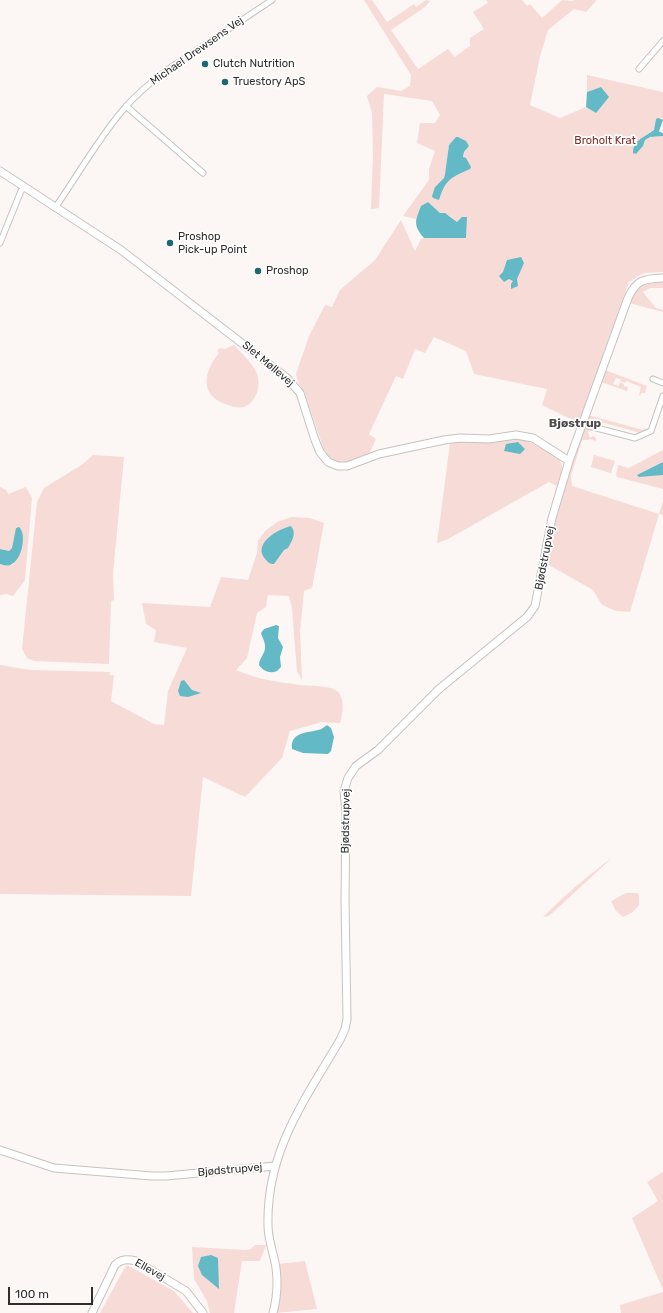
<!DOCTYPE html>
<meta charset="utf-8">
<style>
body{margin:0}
#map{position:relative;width:663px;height:1313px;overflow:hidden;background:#fcf6f5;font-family:Rubik,sans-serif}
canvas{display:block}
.scale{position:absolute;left:8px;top:1287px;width:85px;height:18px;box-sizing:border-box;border:2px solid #302e2d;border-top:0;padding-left:5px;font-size:12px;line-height:14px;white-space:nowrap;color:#302e2d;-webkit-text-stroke:3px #fff;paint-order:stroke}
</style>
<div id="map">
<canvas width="663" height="1313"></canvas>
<div class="scale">100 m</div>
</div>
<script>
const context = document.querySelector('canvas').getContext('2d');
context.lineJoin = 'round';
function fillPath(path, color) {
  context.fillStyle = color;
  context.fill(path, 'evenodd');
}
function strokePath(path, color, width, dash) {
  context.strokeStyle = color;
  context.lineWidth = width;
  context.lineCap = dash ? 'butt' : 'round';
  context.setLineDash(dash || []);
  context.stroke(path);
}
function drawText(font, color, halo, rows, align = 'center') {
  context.font = font + ' Rubik,sans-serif';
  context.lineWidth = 3.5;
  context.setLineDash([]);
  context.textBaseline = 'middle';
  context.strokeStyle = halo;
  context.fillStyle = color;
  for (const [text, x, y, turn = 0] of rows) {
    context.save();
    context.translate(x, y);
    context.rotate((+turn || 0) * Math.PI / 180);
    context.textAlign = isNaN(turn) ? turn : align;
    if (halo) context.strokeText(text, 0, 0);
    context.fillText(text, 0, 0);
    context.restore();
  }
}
const green = new Path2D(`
 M 364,0 L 372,0 L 387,22 L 414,4 L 416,7 L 426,0 L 430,1 L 425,7 L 391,30 L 418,69 L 448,49 L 455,57 L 470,46 L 470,38 L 484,29 L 473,12 L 488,3 L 486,0 L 522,0 L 527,6 L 530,4 L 542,18 L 562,0 L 573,1 L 574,0 L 595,0 L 596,1 L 586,12 L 574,9 L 548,30 L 540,56 L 530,105 L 560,118 L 586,107 L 596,113 L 601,87 L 587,92 L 587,75 L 663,92 L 663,120 L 662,120 L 653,131 L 647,134 L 641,139 L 636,154 L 643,146 L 645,140 L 650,137 L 663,136 L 663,272 L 644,273 L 629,282 L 579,423 L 542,405 L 547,389 L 474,374 L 466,351 L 434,337 L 425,353 L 415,349 L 403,379 L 396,376 L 369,434 L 376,439 L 369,454 C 351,460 336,470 324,450 L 305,394 C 302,388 297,382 296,374 L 309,336 L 325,305 L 332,307 L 340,290 L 375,260 L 401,220 L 415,251 L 421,239 L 424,238 L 466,238 C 460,227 453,213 440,213 L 428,203 L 421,206 L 416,219 L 403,216 L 429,180 L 429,169 L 435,151 L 417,143 L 420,123 L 435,123 L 440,115 L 432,101 L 384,94 L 379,208 L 371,209 L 373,155 L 372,113 L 367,96 L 377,87 L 401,91 L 410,86 L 411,75 ZM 458,137 L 469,146 C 460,156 464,159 470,169 L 451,178 L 443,186 L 435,187 L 444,178 L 445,174 L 449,145 Z
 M 663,282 L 663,288 L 650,288 L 643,292 L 656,308 L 663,310 L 663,312 L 629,303 C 637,286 644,284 663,282 Z
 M 234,345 C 241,353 253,363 257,374 C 259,380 259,386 257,392 C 255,398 252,403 246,406 C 241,409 234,407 228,405 C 199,396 203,373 219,353 L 217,351 L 220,348 L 225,349 Z
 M 605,370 L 647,386 L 645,393 L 641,393 L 640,396 L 639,395 L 641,387 L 626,381 L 625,383 L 620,381 L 621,379 L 616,378 L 613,384 L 619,386 L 620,382 L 624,384 L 624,386 L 628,387 L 627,391 L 601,382 Z
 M 588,415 L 643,430 L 644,428 L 648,429 L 636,436 L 637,432 L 590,419 L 588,425 L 584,424 Z
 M 585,426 L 588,427 L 587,429 L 591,430 L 588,432 L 590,438 L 593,436 L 596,438 L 596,441 L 590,439 L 589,440 L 582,440 L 571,476 L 572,486 L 659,514 L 663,501 L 663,515 L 659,514 L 630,612 L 616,611 L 602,605 L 593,590 L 547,564 L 554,522 L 566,484 L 568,471 Z
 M 515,438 C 527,441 561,451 562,467 C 563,472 558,480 557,486 L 549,482 L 448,539 L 437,543 L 450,443 L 459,442 L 488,443 L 502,439 Z
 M 663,450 L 663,489 L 617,477 L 616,475 L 618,465 L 629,468 Z
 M 93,455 L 124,457 L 113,574 L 114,600 L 111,601 L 109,664 L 34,661 L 27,658 L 22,649 L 37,502 L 44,488 L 83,464 Z
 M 594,455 L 615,461 L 611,473 L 591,467 Z
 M 0,487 L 6,490 L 8,494 L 26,487 L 32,498 L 25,580 L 13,596 L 6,594 L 0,595 L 0,564 L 8,566 L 14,564 L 12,548 L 9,551 L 0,549 Z
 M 291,517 L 310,518 L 324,523 L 312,588 L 304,591 L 300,631 L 302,680 L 297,671 L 292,609 L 289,596 L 268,595 L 266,607 L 257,613 L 247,658 L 236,670 C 256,679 278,682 300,685 C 309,686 329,685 337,691 C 345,697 343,714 340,723 L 322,722 L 290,731 L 282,758 L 245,797 L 203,777 L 191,896 L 0,894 L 0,665 L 31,670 L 110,672 L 110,675 L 114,675 L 111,701 L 154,724 L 164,725 L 168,691 L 187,648 L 154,642 L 156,630 L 146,624 L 142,603 L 210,607 L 221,577 L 248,580 L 257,553 L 258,541 L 265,531 L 277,522 Z
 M 612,858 L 549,916 L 543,917 C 565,895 587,876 612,858 Z
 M 626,893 L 638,893 L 639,898 L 639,905 L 633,912 L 623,917 L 616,911 L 611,901 Z
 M 663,1172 L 663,1290 L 632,1218 L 658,1201 L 647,1182 Z
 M 255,1245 L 266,1245 L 260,1261 L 242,1261 L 234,1313 L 210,1313 L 207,1301 L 194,1279 L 192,1247 L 246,1250 L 251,1249 Z
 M 305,1261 L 317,1309 L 275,1313 L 278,1264 Z
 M 127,1265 L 174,1291 L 193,1313 L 100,1313 L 124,1269 Z
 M 663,1292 L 663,1313 L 621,1313 L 620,1305 Z`);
const water = new Path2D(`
 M 601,87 L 609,97 L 596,113 L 586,107 L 587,92 Z
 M 658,118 L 663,120 L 659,131 L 660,132 L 663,133 L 663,136 L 650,137 L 645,140 L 643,146 L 636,154 L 633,153 C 633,140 645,137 654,130 L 656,119 Z
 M 456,137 L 458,137 L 466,141 L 469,146 L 464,152 L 463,157 L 466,158 L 471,167 L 470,169 C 451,178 446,178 439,200 L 433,198 L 432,196 L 435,187 L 444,178 L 445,174 L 449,145 Z
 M 428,202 L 440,213 L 445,213 L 457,222 L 462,217 L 467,217 L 466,238 L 424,238 C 413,225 415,221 421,206 Z
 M 521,257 L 524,263 L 517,279 L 518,286 L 511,289 L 511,284 L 513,281 L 509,279 L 504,282 L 499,276 L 503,272 L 507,260 Z
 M 518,442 L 525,449 L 520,454 L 504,451 L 506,444 Z
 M 663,462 L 663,475 L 639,477 L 637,475 Z
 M 291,526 C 297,533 292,541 288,548 L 284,550 L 274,564 C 270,564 269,563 266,560 C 251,544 278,529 291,526 Z
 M 19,527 C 27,534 22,559 12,564 C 8,567 4,565 0,564 L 0,549 L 9,551 L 12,548 L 16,528 Z
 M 276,625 L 279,626 L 278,638 L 283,647 L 280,657 L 281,667 L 277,671 C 270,674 263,671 259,665 C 259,658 266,653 265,646 C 265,641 262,637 261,633 L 264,629 Z
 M 184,680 L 192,690 L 201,693 L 188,697 L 180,696 L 178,691 L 181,681 Z
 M 327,725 L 331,728 L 334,737 L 331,751 L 328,754 L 303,753 L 292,749 C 290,732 307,733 318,730 C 321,730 324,727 327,725 Z
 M 211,1255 L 218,1258 L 219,1289 L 202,1275 L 198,1266 L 201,1257 Z`);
const street = new Path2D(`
 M 639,69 L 663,41
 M 126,106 L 203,173
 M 55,208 C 77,176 97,141 122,111 C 136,94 152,81 170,68 L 272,0
 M 0,243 L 21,191 L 25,187
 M 653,379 L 663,383
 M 589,426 L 635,438 L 651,431 L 663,396`);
const secondary = new Path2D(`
 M 0,171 L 121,250 L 287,378 L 300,393 L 315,440 L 320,452 L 328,462 L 338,466 L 347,466 L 379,454 L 444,440 L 460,438 L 489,439 L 516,435 L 533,438 L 569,461
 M 0,1150 L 54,1168 L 152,1176 L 166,1176 L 275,1166
 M 92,1313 L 115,1265 C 121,1259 127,1259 136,1261 L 186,1291 L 203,1313
 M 273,1313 C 277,1298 278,1283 276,1268 C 274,1254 268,1240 268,1226 C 266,1152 304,1101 340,1040 L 345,1029 L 347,1019 L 345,901 L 346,812 L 344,791 L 348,778 L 356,766 L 378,750 L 439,689 L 527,617 L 535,606 L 552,518 L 569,461 L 628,298 C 637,279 644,279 663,278`);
const markers = [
 [205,64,4,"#1d6772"],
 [225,82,4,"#1d6772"],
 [170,243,4,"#1d6772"],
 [258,271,4,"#1d6772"]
];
const streetNames = [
 ["Michael Drewsens Vej",197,51,-35],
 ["Slet Møllevej",268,364,40],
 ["Bjødstrupvej",545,558,-79],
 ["Bjødstrupvej",346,821,-89],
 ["Bjødstrupvej",230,1170,-5],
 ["Ellevej",150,1270,29]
];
const poiNames = [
 ["Clutch Nutrition",213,64],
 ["Truestory ApS",233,82],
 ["Proshop",178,237],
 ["Pick-up Point",178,250],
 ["Proshop",266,271]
];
const parkNames = [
 ["Broholt Krat",605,141]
];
const neighbourhoodNames = [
 ["Bjøstrup",575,424]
];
fillPath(green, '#f7dbd7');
fillPath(water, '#64b9c7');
strokePath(street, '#c7c2c1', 7);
strokePath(secondary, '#c7c2c1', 9);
strokePath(street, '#fff', 5);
strokePath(secondary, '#fff', 7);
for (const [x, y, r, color] of markers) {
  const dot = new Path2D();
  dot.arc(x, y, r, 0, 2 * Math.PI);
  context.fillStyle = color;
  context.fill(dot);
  strokePath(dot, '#fff', 1.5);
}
drawText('11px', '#302e2d', '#fff', streetNames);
drawText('11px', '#302e2d', '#fff', poiNames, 'left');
drawText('11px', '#802e27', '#fff', parkNames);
drawText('bold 12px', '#4e4a49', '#fff', neighbourhoodNames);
</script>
